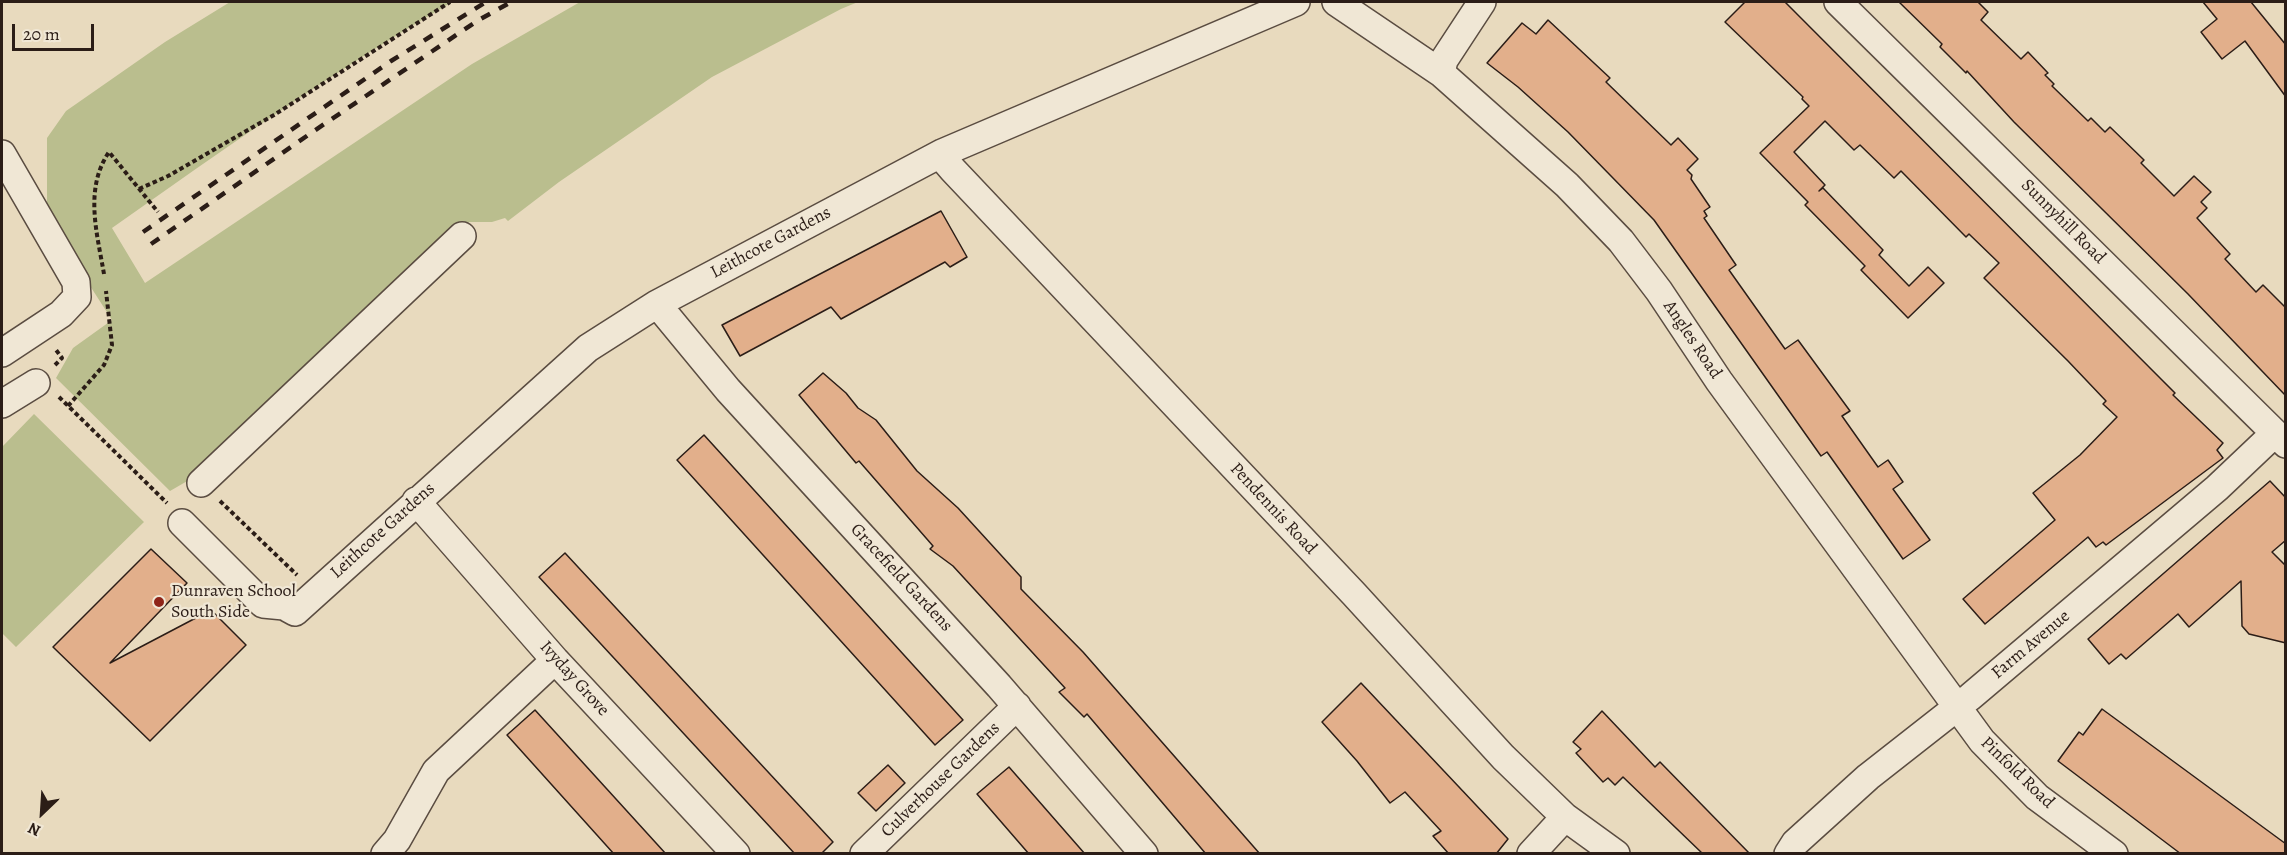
<!DOCTYPE html>
<style>
body{margin:0}
#map{position:relative;width:2287px;height:855px;overflow:hidden;background:#e8dabe;font-family:Alegreya,serif}
canvas{display:block}
.frame{position:absolute;inset:0;border:3px solid #2b1d17;pointer-events:none}
.north{position:absolute;left:12px;top:783px;width:60px;height:60px;-webkit-text-stroke:4px #f0e7d5;paint-order:stroke;rotate:205deg;font-size:16px;font-weight:700;line-height:24px;text-align:center;color:#2b1d17}
.north::after{content:'';display:block;margin:auto;width:21px;height:27px;background:#2b1d17;clip-path:polygon(50% 0,100% 100%,50% 72%,0 100%)}
.scale{position:absolute;left:12px;top:24px;width:82px;height:27px;box-sizing:border-box;border:3px solid #2b1d17;border-top:0;padding-left:8px;font-size:18px;line-height:21px;white-space:nowrap;color:#2b1d17;-webkit-text-stroke:4px #f0e7d5;paint-order:stroke}
</style>
<div id="map">
<canvas width="2287" height="855"></canvas>
<div class="frame"></div>
<div class="north">N</div>
<div class="scale">20 m</div>
</div>
<script>
const context = document.querySelector('canvas').getContext('2d');
context.lineJoin = 'round';
function fillPath(path, color) {
  context.fillStyle = color;
  context.fill(path, 'evenodd');
}
function strokePath(path, color, width, dash) {
  context.strokeStyle = color;
  context.lineWidth = width;
  context.lineCap = dash ? 'butt' : 'round';
  context.setLineDash(dash || []);
  context.stroke(path);
}
function drawText(font, color, halo, rows, align = 'center') {
  context.font = font + ' Alegreya,serif';
  context.lineWidth = 4.5;
  context.setLineDash([]);
  context.textBaseline = 'middle';
  context.strokeStyle = halo;
  context.fillStyle = color;
  for (const [text, x, y, turn = 0] of rows) {
    context.save();
    context.translate(x, y);
    context.rotate((+turn || 0) * Math.PI / 180);
    context.textAlign = isNaN(turn) ? turn : align;
    if (halo) context.strokeText(text, 0, 0);
    context.fillText(text, 0, 0);
    context.restore();
  }
}
const green = new Path2D(`
 M 230,2 L 452,2 C 334,71 224,149 112,228 L 145,283 L 472,64 L 580,2 L 858,2 L 841,9 L 712,77 L 559,182 L 508,221 L 505,218 L 492,222 L 469,222 L 189,480 L 170,491 L 56,378 L 73,348 L 112,320 L 47,219 L 47,138 L 66,111 L 165,42 Z
 M 34,414 L 144,522 L 16,647 L 2,633 L 2,447 Z`);
const building = new Path2D(`
 M 1745,2 L 1785,2 L 2163,381 L 2175,393 L 2173,395 L 2223,443 L 2217,450 L 2223,458 L 2106,545 L 2103,542 L 2096,547 L 2088,537 L 1985,624 L 1963,599 L 2055,520 L 2033,493 L 2080,455 L 2117,417 L 2103,404 L 2106,401 L 2068,361 L 1984,278 L 1999,263 L 1969,234 L 1966,237 L 1901,171 L 1894,178 L 1860,145 L 1854,150 L 1825,121 L 1794,152 L 1825,185 L 1819,191 L 1823,188 L 1883,250 L 1879,255 L 1909,286 L 1928,267 L 1944,283 L 1908,318 L 1861,270 L 1865,266 L 1805,205 L 1808,202 L 1760,153 L 1809,106 L 1802,99 L 1803,97 L 1725,22 Z
 M 1899,2 L 1978,2 L 1988,12 L 1981,20 L 2021,59 L 2028,52 L 2048,73 L 2045,75 L 2054,84 L 2052,86 L 2088,121 L 2091,118 L 2105,132 L 2110,127 L 2144,160 L 2141,163 L 2174,196 L 2194,176 L 2211,192 L 2201,202 L 2207,208 L 2197,218 L 2230,254 L 2225,259 L 2256,292 L 2263,285 L 2286,308 L 2286,396 L 2188,294 L 2014,122 L 1967,71 L 1966,73 L 1940,47 L 1942,44 Z
 M 2203,2 L 2251,2 L 2286,45 L 2286,97 L 2245,41 L 2222,59 L 2201,32 L 2217,19 Z
 M 1548,20 L 1610,78 L 1606,82 L 1671,145 L 1678,138 L 1698,159 L 1687,170 L 1692,175 L 1691,179 L 1710,207 L 1704,211 L 1707,216 L 1704,218 L 1736,265 L 1729,270 L 1785,349 L 1798,340 L 1850,411 L 1842,416 L 1878,467 L 1888,460 L 1903,482 L 1893,489 L 1930,540 L 1903,559 L 1827,452 L 1821,456 L 1654,220 L 1568,132 L 1518,87 L 1487,63 L 1522,23 L 1536,34 Z
 M 941,211 L 967,257 L 950,267 L 945,262 L 841,319 L 831,307 L 740,356 L 722,325 Z
 M 823,373 L 846,393 L 858,408 L 876,420 L 917,471 L 958,508 L 1021,577 L 1021,589 L 1083,652 L 1260,854 L 1206,854 L 1087,714 L 1084,717 L 1059,692 L 1065,688 L 953,566 L 930,549 L 933,546 L 859,461 L 856,463 L 799,395 Z
 M 704,435 L 963,720 L 935,745 L 677,460 Z
 M 2270,481 L 2286,498 L 2286,540 L 2272,552 L 2286,566 L 2286,643 L 2249,634 L 2242,626 L 2241,581 L 2189,627 L 2178,614 L 2126,659 L 2121,654 L 2109,664 L 2088,639 Z
 M 151,549 L 187,583 L 110,663 L 211,610 L 246,645 L 150,741 L 53,647 Z
 M 565,553 L 833,842 L 821,854 L 795,854 L 539,577 Z
 M 1361,683 L 1508,839 L 1496,854 L 1449,854 L 1433,836 L 1441,831 L 1405,792 L 1390,803 L 1357,761 L 1322,722 Z
 M 2102,709 L 2286,844 L 2286,854 L 2181,854 L 2058,761 L 2079,732 L 2083,735 Z
 M 535,710 L 666,854 L 614,854 L 507,735 Z
 M 1602,711 L 1655,767 L 1660,762 L 1750,854 L 1703,854 L 1623,777 L 1615,785 L 1608,778 L 1603,782 L 1576,753 L 1581,749 L 1573,742 Z
 M 888,765 L 905,783 L 876,811 L 858,793 Z
 M 1009,767 L 1085,854 L 1029,854 L 977,794 Z`);
const path = new Path2D(`
 M 139,189 L 168,176 L 274,115 L 450,2
 M 104,274 C 97,233 84,189 109,152 L 158,212
 M 55,365 L 62,358 L 56,350
 M 59,397 L 167,503
 M 68,406 L 104,365 L 112,345 L 106,291
 M 220,501 L 297,575`);
const minor = new Path2D(`
 M 1336,2 L 1441,73 L 1567,185 L 1621,241 L 1659,291 L 1719,381 L 1982,741 L 2037,797 L 2114,854
 M 1838,2 L 2286,444
 M 1441,73 L 1444,60 L 1482,2
 M 942,153 L 947,163 L 953,170 L 1354,594 L 1503,757 L 1565,817 L 1616,854
 M 2,154 L 76,282 L 77,297 L 61,314 L 2,353
 M 657,304 L 728,390 L 999,686 L 1144,854
 M 2,404 L 36,383
 M 201,483 L 462,236
 M 416,501 L 555,660 L 736,854
 M 182,523 L 263,604 L 284,606 L 295,612 L 588,348 L 657,304 L 942,153 L 1296,2
 M 385,854 L 397,840 L 436,771 L 555,660
 M 864,854 L 1017,706
 M 1531,854 L 1565,817
 M 1788,854 L 1795,843 L 1868,777 L 1970,697 L 2217,488 L 2274,434`);
const rail = new Path2D(`
 M 143,232 L 391,61 L 486,2
 M 151,244 L 314,131 L 477,21 L 511,2`);
const markers = [
 [159,602,6,"#8f2418"]
];
const streetNames = [
 ["Sunnyhill Road",2063,222,45],
 ["Leithcote Gardens",771,243,-28],
 ["Angles Road",1692,340,56],
 ["Pendennis Road",1273,509,47],
 ["Leithcote Gardens",383,531,-42],
 ["Gracefield Gardens",901,578,47],
 ["Farm Avenue",2031,645,-40],
 ["Ivyday Grove",574,679,48],
 ["Pinfold Road",2017,773,44],
 ["Culverhouse Gardens",941,780,-44]
];
const poiNames = [
 ["Dunraven School",171,592],
 ["South Side",171,613]
];
fillPath(green, '#babe8e');
fillPath(building, '#e2af8b');
strokePath(building, '#2b1d17', 1.5);
strokePath(minor, '#5a4c41', 30);
strokePath(path, '#2b1d17', 4, [4.5, 3]);
strokePath(minor, '#f0e7d5', 27);
strokePath(rail, '#2b1d17', 4.5, [10, 10]);
for (const [x, y, r, color] of markers) {
  const dot = new Path2D();
  dot.arc(x, y, r, 0, 2 * Math.PI);
  context.fillStyle = color;
  context.fill(dot);
  strokePath(dot, '#f0e7d5', 2);
}
drawText('18px', '#2b1d17', '#f0e7d5', streetNames);
drawText('18px', '#2b1d17', '#f0e7d5', poiNames, 'left');
</script>
